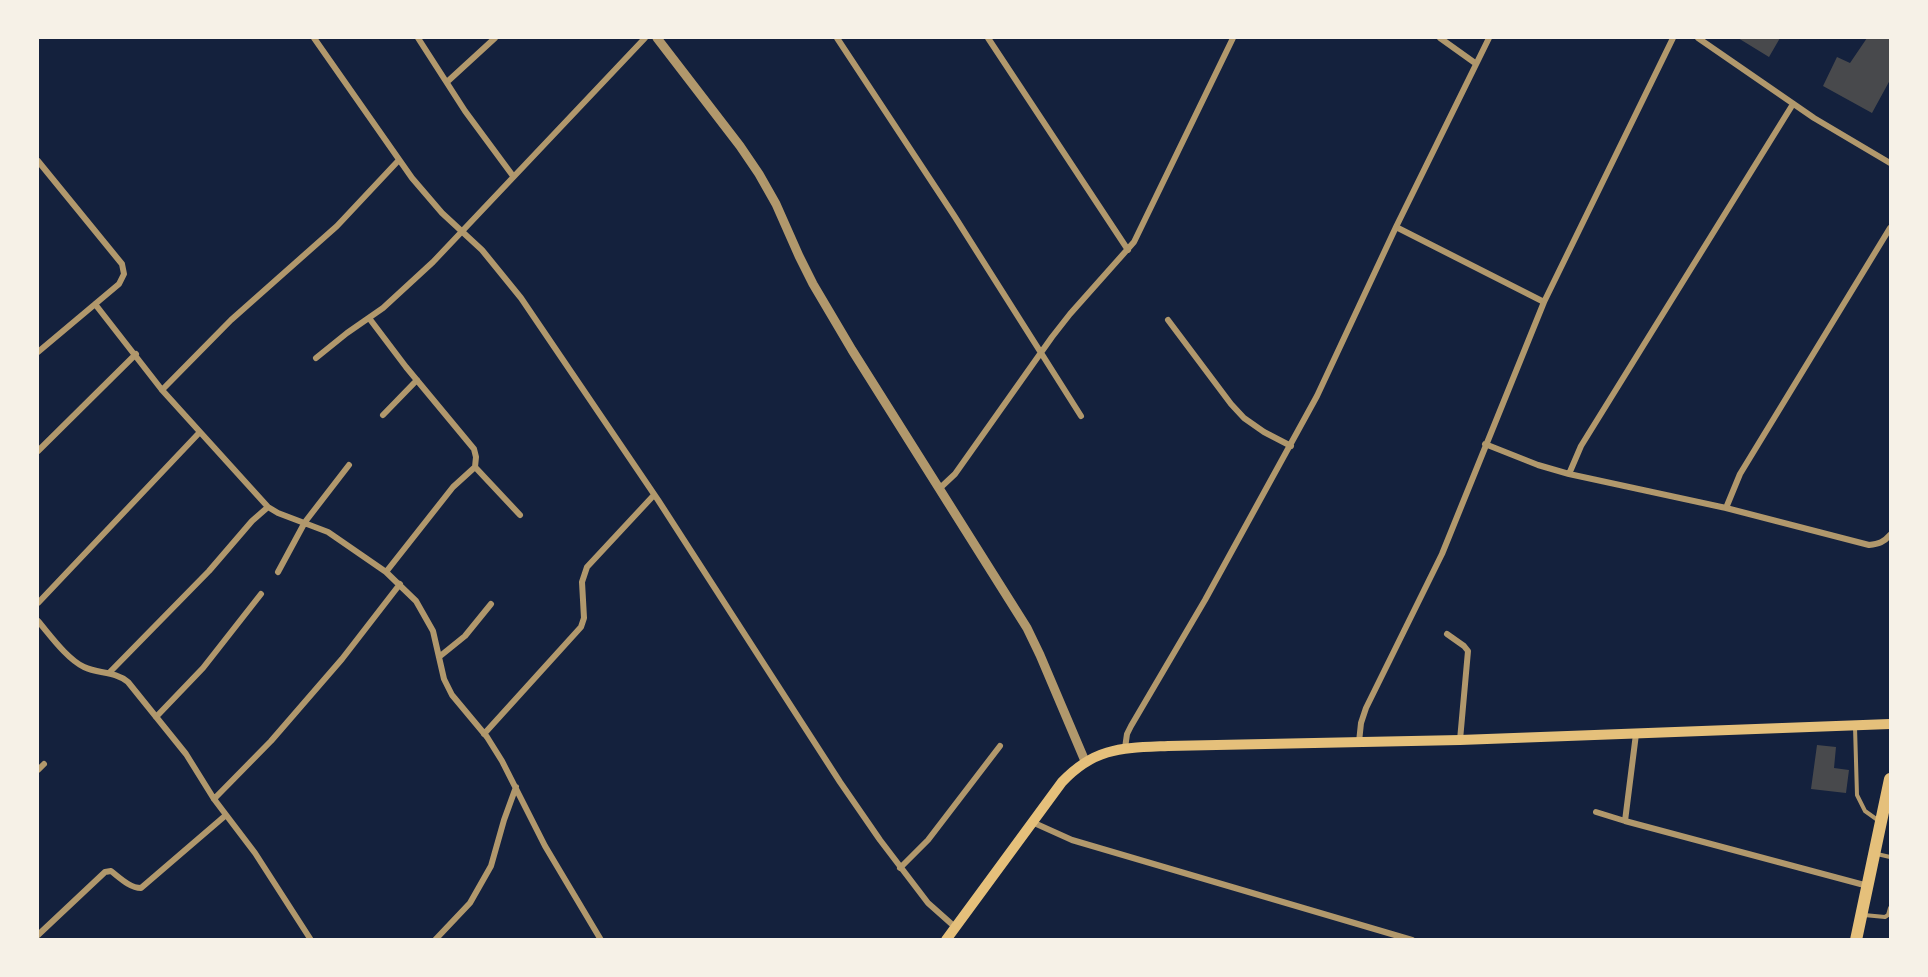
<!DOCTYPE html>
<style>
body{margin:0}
#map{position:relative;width:1928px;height:977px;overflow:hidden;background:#14213d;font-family:"Titillium Web",sans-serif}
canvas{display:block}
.frame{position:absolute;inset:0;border:39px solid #f6f1e7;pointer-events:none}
</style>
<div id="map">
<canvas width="1928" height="977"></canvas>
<div class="frame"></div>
</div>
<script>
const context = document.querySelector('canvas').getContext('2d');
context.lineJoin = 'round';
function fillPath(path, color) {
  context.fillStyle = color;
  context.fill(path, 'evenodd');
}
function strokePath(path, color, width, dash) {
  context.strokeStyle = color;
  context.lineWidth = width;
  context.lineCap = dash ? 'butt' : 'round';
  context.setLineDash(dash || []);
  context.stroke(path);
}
const building = new Path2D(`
 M 1738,38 L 1780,38 L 1769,57 Z
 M 1867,38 L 1890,38 L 1890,80 L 1872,113 L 1823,86 L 1837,57 L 1850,63 Z
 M 1817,745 L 1836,747 L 1834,768 L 1849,770 L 1846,793 L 1811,789 Z`);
const service = new Path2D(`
 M 1855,727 L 1857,795 L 1865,811 L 1879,821
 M 1877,854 L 1890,857
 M 1864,915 L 1885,917 L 1888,915 L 1890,908`);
const minor = new Path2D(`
 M 314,38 L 412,178 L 442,213 L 482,250 L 521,298 L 658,500 L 840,782 L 880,840 L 928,903 L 955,927
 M 418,38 L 465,111 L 513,176
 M 837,38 L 955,217 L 1081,416
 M 988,38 L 1128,250
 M 1440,38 L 1475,63
 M 1698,38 L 1814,118 L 1890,163
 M 447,82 L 495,38
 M 38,161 L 122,264 L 124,274 L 119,284 L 38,352
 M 1396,227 L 1544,302
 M 95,304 L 162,390 L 268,507 L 278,513 L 328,532 L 386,572 L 416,601 L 433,631 L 444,679 L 452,695 L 487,737 L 502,761 L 545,846 L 601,940
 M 369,318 L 406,367 L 474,449 L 476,457 L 475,467 L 453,487 L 386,572
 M 1168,320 L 1231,404 L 1244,418 L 1264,432 L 1291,446
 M 316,358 L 347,333 L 383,308 L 433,262 L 645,38
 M 162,390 L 231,320 L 337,226 L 398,161
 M 383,415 L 417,380
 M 1485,444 L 1538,465 L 1569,474 L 1726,508 L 1869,545 C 1879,544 1884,542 1890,535
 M 38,451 L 136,354
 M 475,467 L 520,515
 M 1569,474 L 1581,446 L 1793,104
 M 939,489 L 955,474 L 1052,337 L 1070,314 L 1134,242 L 1233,38
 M 1726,508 L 1740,474 L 1890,228
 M 278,572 L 305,522 L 349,465
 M 38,603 L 199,433
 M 38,621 C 50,635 67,659 84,667 C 98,674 115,671 128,682 L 186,754 L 214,799 L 255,853 L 311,940
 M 1447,634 L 1464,646 L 1468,651 L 1460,740
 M 439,657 L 465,636 L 491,604
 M 109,673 L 209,571 L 252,521 L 268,507
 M 156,717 L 203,668 L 261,594
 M 484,734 L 581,627 L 584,618 L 582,582 L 587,567 L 654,495
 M 1636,734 L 1625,821 L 1868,886
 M 1359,742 L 1361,723 L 1366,708 L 1442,554 L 1544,302 L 1673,38
 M 1125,748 L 1127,734 L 1131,726 L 1205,600 L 1317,396 L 1396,227 L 1489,38
 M 38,770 L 44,764
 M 214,799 L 271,741 L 342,659 L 400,584
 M 1596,812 L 1625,821
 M 1032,822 L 1072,840 L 1412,940
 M 900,868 L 928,840 L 1000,746
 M 38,935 L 105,872 L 111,871 C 120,878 130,888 141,888 L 226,815
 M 435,940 L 470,903 L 491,866 L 504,820 L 516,787`);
const tertiary = new Path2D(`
 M 657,38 L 740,146 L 759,174 L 776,204 L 799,256 L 813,284 L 852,350 L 1027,628 L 1040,655 L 1085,761`);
const secondary = new Path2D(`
 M 946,940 L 1062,782 C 1095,747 1122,748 1168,746 L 1460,740 L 1890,724`);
const primary = new Path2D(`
 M 1856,940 L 1890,779`);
fillPath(building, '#48494c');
strokePath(service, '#b1986c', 4);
strokePath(minor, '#b1986c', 6);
strokePath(tertiary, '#b1986c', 9);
strokePath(secondary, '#e5c07b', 10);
strokePath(primary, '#e5c07b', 12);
</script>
